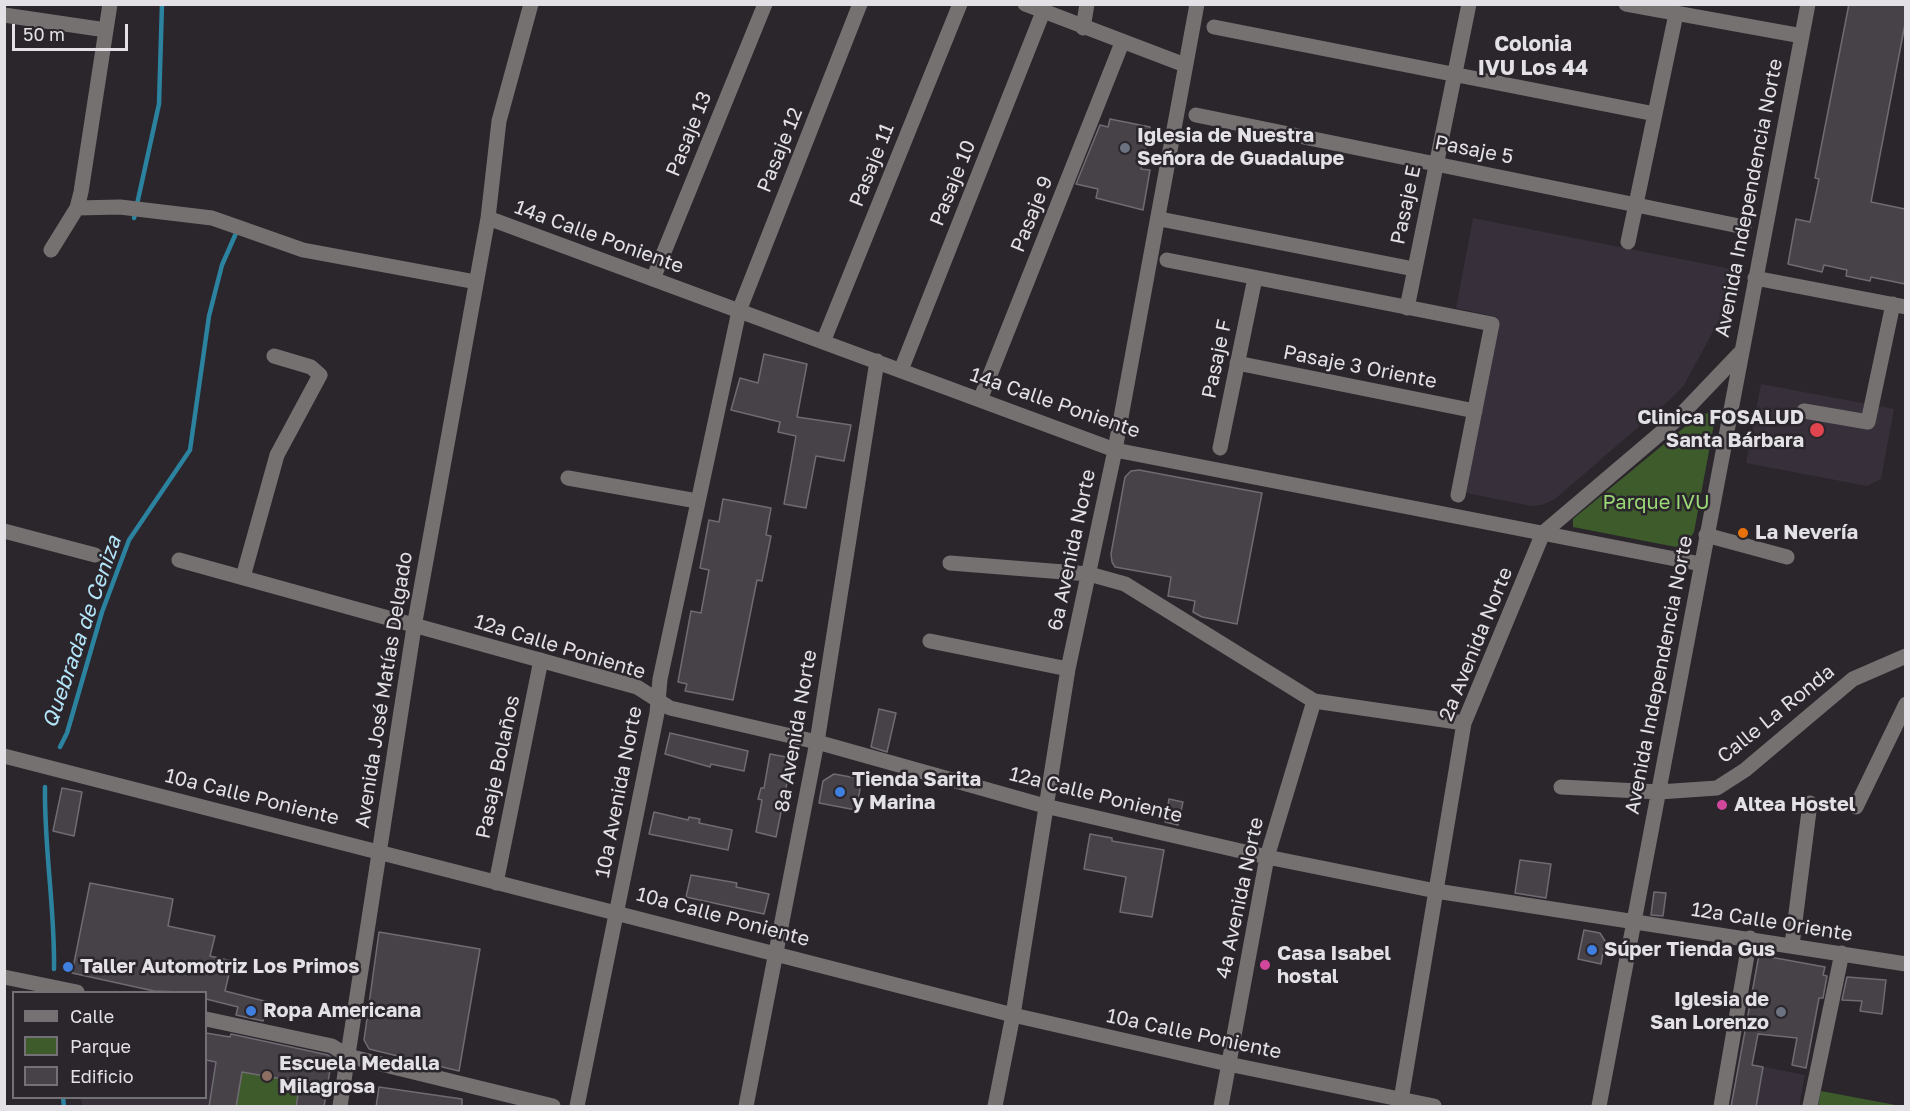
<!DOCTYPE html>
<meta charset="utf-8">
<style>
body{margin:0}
#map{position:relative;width:1910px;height:1111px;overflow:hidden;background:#2a262c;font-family:"Golos Text",sans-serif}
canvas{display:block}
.frame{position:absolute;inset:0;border:6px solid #e3e1e5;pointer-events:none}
.legend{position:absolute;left:12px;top:991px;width:195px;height:108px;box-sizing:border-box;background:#2a262c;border:2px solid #747176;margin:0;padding:8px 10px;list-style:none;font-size:18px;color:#e3e1e5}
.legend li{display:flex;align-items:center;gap:12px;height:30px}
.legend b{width:30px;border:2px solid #747176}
.scale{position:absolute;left:12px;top:24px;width:116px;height:27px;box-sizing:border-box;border:3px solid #e3e1e5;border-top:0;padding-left:8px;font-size:18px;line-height:21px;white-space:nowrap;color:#e3e1e5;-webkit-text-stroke:4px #2a262c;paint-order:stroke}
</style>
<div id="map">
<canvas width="1910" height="1111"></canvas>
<div class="frame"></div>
<ul class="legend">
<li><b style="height:8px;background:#757171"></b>Calle</li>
<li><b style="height:16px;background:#3d5b2b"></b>Parque</li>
<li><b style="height:16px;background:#464248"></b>Edificio</li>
</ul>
<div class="scale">50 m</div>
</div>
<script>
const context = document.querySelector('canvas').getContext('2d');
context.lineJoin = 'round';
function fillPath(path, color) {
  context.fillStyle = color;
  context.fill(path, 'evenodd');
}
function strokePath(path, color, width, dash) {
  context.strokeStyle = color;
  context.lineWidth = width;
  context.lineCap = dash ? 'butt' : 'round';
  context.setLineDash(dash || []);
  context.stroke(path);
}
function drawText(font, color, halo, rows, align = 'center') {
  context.font = font + ' "Golos Text",sans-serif';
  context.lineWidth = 5;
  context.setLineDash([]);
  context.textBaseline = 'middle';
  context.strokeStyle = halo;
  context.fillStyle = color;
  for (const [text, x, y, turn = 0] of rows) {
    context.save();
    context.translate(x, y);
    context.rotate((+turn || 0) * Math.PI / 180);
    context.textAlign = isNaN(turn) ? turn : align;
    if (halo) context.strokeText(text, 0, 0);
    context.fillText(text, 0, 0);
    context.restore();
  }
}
const built = new Path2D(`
 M 1473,218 L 1731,269 L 1721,317 L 1684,385 L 1672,398 L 1555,499 L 1542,505 L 1531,506 L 1462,492 L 1497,317 L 1456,308 Z
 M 1761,384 L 1894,409 L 1881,479 L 1867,486 L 1746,463 Z
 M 206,1033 L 333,1055 L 324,1106 L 82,1106 L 81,1098 L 206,1098 Z
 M 1739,1062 L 1805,1075 L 1799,1106 L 1730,1106 Z`);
const green = new Path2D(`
 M 1708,413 L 1713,417 L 1714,424 L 1694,532 L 1687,543 L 1676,547 L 1573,527 L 1573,519 L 1698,416 Z
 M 242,1072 L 300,1082 L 296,1106 L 236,1106 Z
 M 1821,1091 L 1901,1106 L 1818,1106 Z`);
const stream = new Path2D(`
 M 134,218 L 159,104 L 162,4
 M 60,747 L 67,733 L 102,612 L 129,540 L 190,450 L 209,316 L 222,265 L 237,231
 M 45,787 C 44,848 55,908 54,969
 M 63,1098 L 64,1106`);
const building = new Path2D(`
 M 1849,4 L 1905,4 L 1905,24 L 1871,202 L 1905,209 L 1905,284 L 1871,277 L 1870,281 L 1846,276 L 1847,270 L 1824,265 L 1822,272 L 1788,264 L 1796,219 L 1810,222 L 1819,179 L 1815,178 Z
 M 1110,119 L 1150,127 L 1141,169 L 1150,170 L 1143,210 L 1096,198 L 1098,189 L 1076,184 L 1100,125 L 1108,127 Z
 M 764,354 L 807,364 L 797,417 L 851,425 L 844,461 L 816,456 L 806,508 L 784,504 L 796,436 L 778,432 L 780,422 L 731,410 L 740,378 L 758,383 Z
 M 1139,470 L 1262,493 L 1237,624 L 1202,617 L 1193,612 L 1195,601 L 1168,596 L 1171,577 L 1115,567 L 1112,562 L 1111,554 L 1125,477 L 1131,471 Z
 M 723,499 L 771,508 L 766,535 L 771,536 L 762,581 L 757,580 L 733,700 L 685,691 L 687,684 L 678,682 L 691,611 L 701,613 L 709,570 L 700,568 L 709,520 L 719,522 Z
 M 879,709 L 896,713 L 887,752 L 871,747 Z
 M 670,733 L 748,751 L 744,771 L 711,764 L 710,767 L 665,754 Z
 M 770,754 L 792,758 L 776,837 L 756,832 L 762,800 L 758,799 L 761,788 L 764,788 Z
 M 834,774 L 862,779 L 856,810 L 819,803 L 823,781 Z
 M 62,788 L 82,792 L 74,836 L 53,831 Z
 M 1169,799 L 1183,802 L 1178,825 L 1165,822 Z
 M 654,812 L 688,820 L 689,817 L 700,819 L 699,823 L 732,830 L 728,850 L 649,834 Z
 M 1090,834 L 1112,838 L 1112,841 L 1164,850 L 1152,917 L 1120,912 L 1126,877 L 1084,869 Z
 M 1520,860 L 1551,864 L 1546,898 L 1515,893 Z
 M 691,875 L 737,883 L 736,887 L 769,894 L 764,914 L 686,897 Z
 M 90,883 L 173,899 L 168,926 L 215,936 L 210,956 L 232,961 L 225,991 L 268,1002 L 263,1021 L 236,1015 L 238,1007 L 206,999 L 206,993 L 154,991 L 72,973 Z
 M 1654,892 L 1666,893 L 1663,916 L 1651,915 Z
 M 1584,930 L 1600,933 L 1605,941 L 1601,964 L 1578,959 Z
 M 379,932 L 480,949 L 459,1071 L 369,1049 L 364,1040 Z
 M 1759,955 L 1825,967 L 1823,975 L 1827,976 L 1823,998 L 1819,998 L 1806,1068 L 1792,1065 L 1797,1038 L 1758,1034 L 1752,1065 L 1763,1067 L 1756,1107 L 1731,1107 Z
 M 1847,977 L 1886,980 L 1882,1014 L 1860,1011 L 1862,1001 L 1842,1000 Z
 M 206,1033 L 230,1037 L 231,1034 L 328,1055 L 332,1058 L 324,1107 L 296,1107 L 300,1082 L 242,1072 L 236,1107 L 209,1107 L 216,1062 L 206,1060 Z
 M 379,1087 L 462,1099 L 462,1107 L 376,1107 Z`);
const minor = new Path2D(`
 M 1025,4 L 1185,65
 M 1626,4 L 1802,36
 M 4,15 L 106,30
 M 1214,27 L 1655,114
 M 1083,28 L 1087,4
 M 1196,115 L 1744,227
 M 77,208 L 120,207 L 212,218 L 303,250 L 476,282
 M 488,218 L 1115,450 L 1701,564
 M 1160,219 L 1414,269
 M 1628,242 L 1676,14
 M 51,250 L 77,208 L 81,192 L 110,4
 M 1167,260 L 1492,324 L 1458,495
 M 1755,278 L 1906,307
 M 653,279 L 765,4
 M 1407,308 L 1469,4
 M 823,342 L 960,4
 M 1237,363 L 1475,411
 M 901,370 L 1043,12
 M 980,400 L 1122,43
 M 1804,411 L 1868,422 L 1893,304
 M 1220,448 L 1255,278
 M 568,478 L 697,501
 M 4,531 L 95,555
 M 1706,535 L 1787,557
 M 179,560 L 637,687 L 670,708 L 817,742 L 1045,806 L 1267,857 L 1436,891 L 1906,964
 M 950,563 L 1089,574 L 1125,584 L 1314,701 L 1464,723
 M 243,577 L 277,455 L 320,375 L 311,367 L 274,356
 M 930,641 L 1068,669
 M 4,756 L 1013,1015 L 1228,1064 L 1434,1106
 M 1561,787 L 1659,792 L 1717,788 L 1745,770 L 1853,679 L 1906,656
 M 1856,807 L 1906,704
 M 496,883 L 541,660
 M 1792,945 L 1810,803
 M 4,977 L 77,992
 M 206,1019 L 332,1046 L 348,1056 L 553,1106
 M 340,1106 L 414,627 L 488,218 L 499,121 L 531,4
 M 577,1106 L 657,713 L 660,679 L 739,311 L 860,4
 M 746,1106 L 817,742 L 877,361
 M 995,1106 L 1013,1015 L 1068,669 L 1115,450 L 1197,4
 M 1221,1106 L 1267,857 L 1314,701
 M 1400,1106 L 1464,723 L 1543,533 L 1676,420 L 1740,353
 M 1599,1106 L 1808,4
 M 1721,1106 L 1750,938
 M 1810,1106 L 1842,953`);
const markers = [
 [1125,148,6,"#6b7280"],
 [1817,430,8,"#e0444e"],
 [1743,533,6,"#e8710a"],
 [840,792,6,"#3f7fe0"],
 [1722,805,6,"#d1479c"],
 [1592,950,6,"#3f7fe0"],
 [1265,965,6,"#d1479c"],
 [68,967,6,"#3f7fe0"],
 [251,1011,6,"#3f7fe0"],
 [1781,1012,6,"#6b7280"],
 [267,1076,6,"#8d6e63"]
];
const streetNames = [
 ["Pasaje 13",689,134,-68],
 ["Pasaje 12",780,150,-68],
 ["Pasaje 5",1474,150,11],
 ["Pasaje 11",872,165,-68],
 ["Pasaje 10",953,183,-68],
 ["Avenida Independencia Norte",1749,198,-79],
 ["Pasaje E",1406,205,-78],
 ["Pasaje 9",1032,214,-68],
 ["14a Calle Poniente",599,237,20],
 ["Pasaje F",1217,359,-78],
 ["Pasaje 3 Oriente",1360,367,11],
 ["14a Calle Poniente",1055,403,19],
 ["6a Avenida Norte",1072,550,-78],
 ["2a Avenida Norte",1476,644,-68],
 ["12a Calle Poniente",560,647,17],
 ["Avenida Independencia Norte",1659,675,-79],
 ["Avenida José Matías Delgado",384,690,-81],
 ["Calle La Ronda",1776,714,-39],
 ["8a Avenida Norte",796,731,-80],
 ["Pasaje Bolaños",498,767,-78],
 ["10a Avenida Norte",619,792,-79],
 ["12a Calle Poniente",1096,795,14],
 ["10a Calle Poniente",252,797,14],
 ["4a Avenida Norte",1240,898,-78],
 ["10a Calle Poniente",723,917,15],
 ["12a Calle Oriente",1772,922,9],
 ["10a Calle Poniente",1194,1034,12]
];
const poiNames = [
 ["Iglesia de Nuestra",1137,136],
 ["Señora de Guadalupe",1137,159],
 ["Clinica FOSALUD",1804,418,"right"],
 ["Santa Bárbara",1804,441,"right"],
 ["La Nevería",1755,533],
 ["Tienda Sarita",852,780],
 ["y Marina",852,803],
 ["Altea Hostel",1734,805],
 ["Súper Tienda Gus",1604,950],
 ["Casa Isabel",1277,954],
 ["hostal",1277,977],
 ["Taller Automotriz Los Primos",80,967],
 ["Iglesia de",1769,1000,"right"],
 ["San Lorenzo",1769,1023,"right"],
 ["Ropa Americana",263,1011],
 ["Escuela Medalla",279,1064],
 ["Milagrosa",279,1087]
];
const parkNames = [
 ["Parque IVU",1656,503]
];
const neighbourhoodNames = [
 ["Colonia",1533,44],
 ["IVU Los 44",1533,68]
];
const waterNames = [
 ["Quebrada de Ceniza",82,632,-71]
];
fillPath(built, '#37303a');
fillPath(green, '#3d5b2b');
strokePath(stream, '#2b83a0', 4.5);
fillPath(building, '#464248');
strokePath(building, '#6f6b72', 1.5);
strokePath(minor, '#757171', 15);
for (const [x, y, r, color] of markers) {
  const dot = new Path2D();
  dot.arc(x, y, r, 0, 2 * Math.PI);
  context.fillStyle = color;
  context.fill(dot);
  strokePath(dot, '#2a262c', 2);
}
drawText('20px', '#e3e1e5', '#2a262c', streetNames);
drawText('bold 20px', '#e3e1e5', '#2a262c', poiNames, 'left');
drawText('20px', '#9ad976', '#2a262c', parkNames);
drawText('bold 21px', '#e3e1e5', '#2a262c', neighbourhoodNames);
drawText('italic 21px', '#b4e6fa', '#2a262c', waterNames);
</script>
